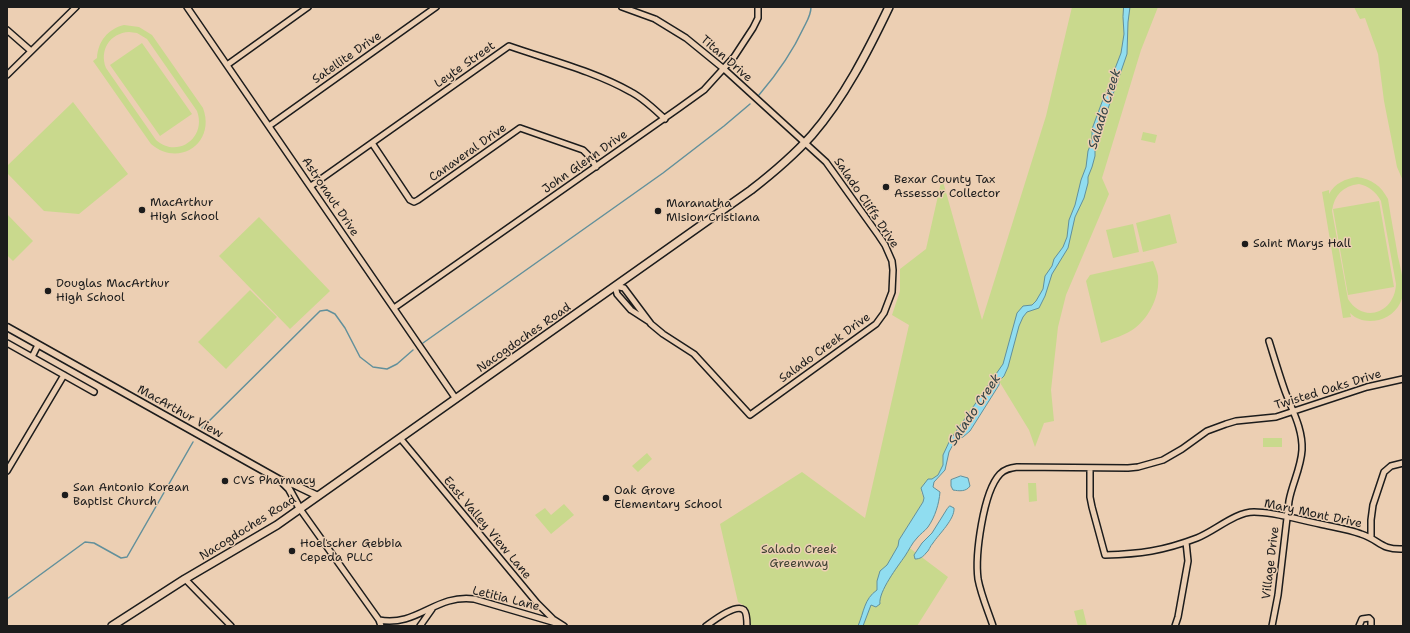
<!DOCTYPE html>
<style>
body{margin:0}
#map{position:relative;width:1410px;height:633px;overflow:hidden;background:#eccfb3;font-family:"Shantell Sans",sans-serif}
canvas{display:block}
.frame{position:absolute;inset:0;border:8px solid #1c1c1c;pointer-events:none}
</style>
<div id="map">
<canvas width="1410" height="633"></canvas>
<div class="frame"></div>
</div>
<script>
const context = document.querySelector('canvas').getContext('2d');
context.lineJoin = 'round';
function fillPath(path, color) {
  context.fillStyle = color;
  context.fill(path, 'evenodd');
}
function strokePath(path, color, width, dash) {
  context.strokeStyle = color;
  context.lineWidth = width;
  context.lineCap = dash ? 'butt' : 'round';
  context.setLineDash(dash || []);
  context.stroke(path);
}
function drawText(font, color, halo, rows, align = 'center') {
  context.font = font + ' "Shantell Sans",sans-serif';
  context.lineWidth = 3;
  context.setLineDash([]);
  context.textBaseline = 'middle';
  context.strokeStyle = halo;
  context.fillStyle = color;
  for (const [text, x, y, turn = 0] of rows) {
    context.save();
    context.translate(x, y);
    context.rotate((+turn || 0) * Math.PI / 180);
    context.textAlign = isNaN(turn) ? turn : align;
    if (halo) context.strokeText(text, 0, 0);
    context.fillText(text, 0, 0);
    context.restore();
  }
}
const green = new Path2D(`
 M 1072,7 L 1158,7 L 1141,50 L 1102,178 L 1109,194 L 1066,295 L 1058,327 L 1051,390 L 1054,421 L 1044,423 L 1035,447 L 1029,430 L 999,381 L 994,375 L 971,412 L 950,440 L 943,455 L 943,465 L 938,475 L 921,492 L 924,498 L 923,502 L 899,540 L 948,577 L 917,626 L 751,626 L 748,608 L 738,602 L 720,524 L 802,472 L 865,518 L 909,325 L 892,315 L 900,291 L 900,269 L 926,249 L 942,178 L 982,320 L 1046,116 Z
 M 1354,7 L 1403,7 L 1403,181 L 1397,167 L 1384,101 L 1378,54 L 1365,18 L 1360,19 Z
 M 124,25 L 139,27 L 152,35 L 203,108 C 216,143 179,168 151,144 L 93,61 L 97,58 C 98,41 108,29 124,25 ZM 129,32 L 137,33 L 147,39 L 197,111 C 207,138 177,159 156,140 L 106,68 C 99,50 110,33 129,32 Z
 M 142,43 L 192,114 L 160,136 L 110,65 Z
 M 73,102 L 128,174 L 79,214 L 44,211 L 7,173 L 7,166 Z
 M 1143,132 L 1157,135 L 1155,143 L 1141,140 Z
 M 1357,177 C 1372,179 1381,186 1388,199 C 1391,219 1395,238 1398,257 C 1401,269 1404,282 1403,294 C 1401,307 1391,317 1379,320 C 1368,322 1358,321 1350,313 L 1351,317 L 1343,318 L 1322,192 L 1329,190 L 1329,194 C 1335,183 1345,179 1357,177 ZM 1359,184 C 1369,186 1376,192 1381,201 L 1396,284 C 1395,313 1363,324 1348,299 L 1332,211 C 1334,195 1343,186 1359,184 Z
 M 1379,201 L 1394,287 L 1348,295 L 1333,209 Z
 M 7,214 L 33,241 L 13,261 L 7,255 Z
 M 1170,214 L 1177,243 L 1143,252 L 1136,223 Z
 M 259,217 L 330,291 L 290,329 L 219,256 Z
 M 1133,224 L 1139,252 L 1113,258 L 1106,230 Z
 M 1153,261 C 1155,266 1157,271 1158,276 C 1160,296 1150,316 1135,328 C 1126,335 1112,339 1101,343 L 1086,281 L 1090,275 Z
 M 250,290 L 277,317 L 226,369 L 198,342 Z
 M 1263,438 L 1282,438 L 1282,447 L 1263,447 Z
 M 647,453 L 652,459 L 638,472 L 632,466 Z
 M 1028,483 L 1036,483 L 1037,501 L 1029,502 Z
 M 564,504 L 574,515 L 551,534 L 535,515 L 545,508 L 551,515 Z
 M 1083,609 L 1087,626 L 1078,626 L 1074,611 Z`);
const water = new Path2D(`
 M 1124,7 L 1130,7 L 1128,22 L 1127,54 L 1095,146 L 1095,156 L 1092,167 L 1088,177 L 1088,183 L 1084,198 L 1075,217 L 1068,248 L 1052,274 L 1045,296 L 1039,308 L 1027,312 L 1023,317 L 1019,326 L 1008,367 L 1004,376 L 999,381 L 999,385 L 970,431 L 963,437 L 956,439 L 949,452 L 945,470 L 934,482 L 933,487 L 940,492 C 939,504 935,517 928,527 C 925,531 920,534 917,538 C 912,543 909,550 905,556 C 898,566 878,592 880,604 L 876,607 L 871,605 L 863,626 L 858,626 C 864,612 864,599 877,590 L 877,581 L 880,571 L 887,565 L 898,546 L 899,540 L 923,502 L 924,498 L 921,488 L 928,479 L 932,479 L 938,475 L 943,465 L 943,455 L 950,440 L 1003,364 L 1017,313 L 1023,306 L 1032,305 L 1036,301 L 1043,289 L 1045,276 L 1052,266 L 1054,259 L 1063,247 L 1067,237 L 1069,220 L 1075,205 L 1081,180 L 1086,167 L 1088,151 L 1092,141 L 1092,129 L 1105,94 L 1110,85 L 1111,79 L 1121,53 L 1124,34 L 1123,17 Z
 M 961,476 L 968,478 L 970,486 C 966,492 959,491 953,490 L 951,486 L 951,480 Z
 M 950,506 L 954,508 C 955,519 939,534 933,543 C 930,546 929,551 926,553 C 923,557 920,559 915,559 L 914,555 L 922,543 L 932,533 L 947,509 Z`);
const stream = new Path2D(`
 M 759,95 C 777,74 792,53 804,27 C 807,21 811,15 811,7
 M 423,343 L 663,173 L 724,126 L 750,104
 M 202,428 L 320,311 L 327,310 L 335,314 L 345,328 L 360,357 L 373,367 L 387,369 L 397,364 L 413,350
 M 7,599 L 85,542 L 94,543 L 121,558 L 127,557 L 193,442`);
const minor = new Path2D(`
 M 187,7 L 456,399
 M 622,7 L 655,19 L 686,38 L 724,69 L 826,162 L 879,236 L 885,245 L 892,261 L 893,270 L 892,292 L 884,313 L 876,324 L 750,415 L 694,354 L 663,334 L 651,324 L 624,288 L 615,286 L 617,294 L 631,310 L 648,321
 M 7,30 L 31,51
 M 227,65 L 308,7
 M 7,75 L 76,7
 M 269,126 L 436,7
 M 372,143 L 410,200 L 414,202 L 418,200 L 520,128 L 583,150 L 591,158 L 596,167
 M 311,186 L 509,46 C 549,60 594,71 631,92 C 643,98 654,109 665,119
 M 394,308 L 679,108 L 704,90 L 734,57 L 753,28 L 758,18 L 758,7
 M 1269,341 C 1274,357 1279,374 1285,391 C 1292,410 1303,429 1302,450 C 1301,468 1292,484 1289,501 L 1278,595 L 1272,626
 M 7,343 L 94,392
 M 32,357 L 38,345
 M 400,438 L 537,603 L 553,619 L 564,626
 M 1090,468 L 1090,497 L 1092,507 L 1105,555 C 1140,554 1163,551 1197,538 C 1215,531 1235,512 1254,512 C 1276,512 1299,520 1320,524 C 1333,527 1348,529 1361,534 C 1380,540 1380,550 1403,549
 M 7,471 L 64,375
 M 300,509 L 379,620 L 381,626
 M 1371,538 L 1371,520 L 1373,505 L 1384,472 L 1391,466 L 1403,463
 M 185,579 L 231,626
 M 379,620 C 418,627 435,594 474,599 L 556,623
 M 420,626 L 432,609
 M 706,626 C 713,621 736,603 744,610 C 747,613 747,622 747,626
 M 993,626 C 988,611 981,595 978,579 C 975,555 983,492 1000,474 C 1005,469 1010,468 1017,467 L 1128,468 L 1138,467 L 1163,460 L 1182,449 L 1207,431 L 1226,424 L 1236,421 L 1276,417 L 1367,387 L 1403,379
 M 1175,626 L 1178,617 L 1188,561 L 1186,542
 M 1359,626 L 1362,619 L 1369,618 L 1371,620 L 1371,626`);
const tertiary = new Path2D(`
 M 7,327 L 280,480 L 289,489 L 300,509
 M 283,481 L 295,485 L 318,496`);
const secondary = new Path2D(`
 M 112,626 L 185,579 L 277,525 L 751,190 C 773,173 794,155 812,135 C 844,98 868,51 889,7`);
const markers = [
 [886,187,4,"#1c1c1c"],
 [142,210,4,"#1c1c1c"],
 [658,211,4,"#1c1c1c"],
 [1245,244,4,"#1c1c1c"],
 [48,291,4,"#1c1c1c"],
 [225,481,4,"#1c1c1c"],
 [65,495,4,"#1c1c1c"],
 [606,498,4,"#1c1c1c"],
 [292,551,4,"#1c1c1c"]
];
const streetNames = [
 ["Satellite Drive",347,58,-35],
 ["Titan Drive",726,59,41],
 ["Leyte Street",465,65,-35],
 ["Canaveral Drive",468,153,-35],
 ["John Glenn Drive",585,162,-35],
 ["Astronaut Drive",330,197,56],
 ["Salado Cliffs Drive",866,203,56],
 ["Nacogdoches Road",524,338,-35],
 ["Salado Creek Drive",825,348,-36],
 ["Twisted Oaks Drive",1328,390,-17],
 ["MacArthur View",180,412,29],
 ["Mary Mont Drive",1313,514,12],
 ["Nacogdoches Road",248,528,-32],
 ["East Valley View Lane",487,528,50],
 ["Village Drive",1271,563,-83],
 ["Letitia Lane",506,599,14]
];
const poiNames = [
 ["Bexar County Tax",894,180],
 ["Assessor Collector",894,194],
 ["MacArthur",150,203],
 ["High School",150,217],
 ["Maranatha",666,204],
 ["Mision Cristiana",666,218],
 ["Saint Marys Hall",1253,244],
 ["Douglas MacArthur",56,284],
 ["High School",56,298],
 ["CVS Pharmacy",233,481],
 ["San Antonio Korean",73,488],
 ["Baptist Church",73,502],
 ["Oak Grove",614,491],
 ["Elementary School",614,505],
 ["Hoelscher Gebbia",300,544],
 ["Cepeda PLLC",300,558]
];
const parkNames = [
 ["Salado Creek",799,550],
 ["Greenway",799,564]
];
const waterNames = [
 ["Salado Creek",1105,109,-73],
 ["Salado Creek",975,410,-56]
];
fillPath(green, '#c9d98d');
fillPath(water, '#90ddf0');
strokePath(water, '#62909b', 1);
strokePath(stream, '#62909b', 1.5);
strokePath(minor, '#1c1c1c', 8);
strokePath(tertiary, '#1c1c1c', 9);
strokePath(secondary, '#1c1c1c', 10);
strokePath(minor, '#eccfb3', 5);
strokePath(tertiary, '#eccfb3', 6);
strokePath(secondary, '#eccfb3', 7);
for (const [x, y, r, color] of markers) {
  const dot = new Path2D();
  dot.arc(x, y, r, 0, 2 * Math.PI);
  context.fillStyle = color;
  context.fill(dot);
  strokePath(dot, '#eccfb3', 1.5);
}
drawText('12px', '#1c1c1c', '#eccfb3', streetNames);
drawText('12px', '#1c1c1c', '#eccfb3', poiNames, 'left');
drawText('12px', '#3f4233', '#eccfb3', parkNames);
drawText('italic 13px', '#334346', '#eccfb3', waterNames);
</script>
